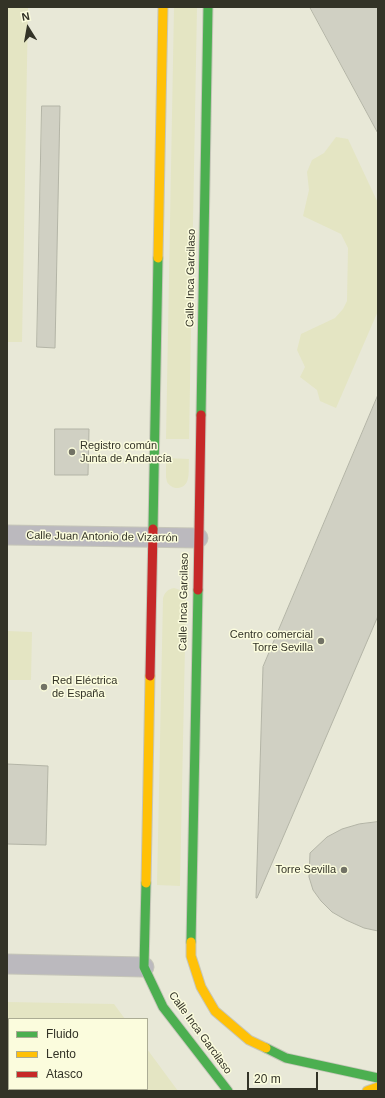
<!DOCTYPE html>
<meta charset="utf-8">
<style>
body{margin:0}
#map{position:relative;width:385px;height:1098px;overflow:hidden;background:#e8e8d7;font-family:Helvetica,sans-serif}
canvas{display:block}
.frame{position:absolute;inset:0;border:8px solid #333327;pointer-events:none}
.legend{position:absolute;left:8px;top:1018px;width:140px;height:72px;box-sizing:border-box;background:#fbfcdd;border:1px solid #abac94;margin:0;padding:5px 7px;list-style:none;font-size:12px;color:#333327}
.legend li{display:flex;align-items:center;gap:8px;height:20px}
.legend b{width:20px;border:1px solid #abac94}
.north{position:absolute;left:8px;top:8px;width:40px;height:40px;-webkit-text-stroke:3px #fbfcdd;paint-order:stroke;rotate:349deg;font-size:11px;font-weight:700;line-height:16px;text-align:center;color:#333327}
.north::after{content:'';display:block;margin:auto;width:14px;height:18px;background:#333327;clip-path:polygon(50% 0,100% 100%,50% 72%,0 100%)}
.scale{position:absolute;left:247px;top:1072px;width:71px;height:18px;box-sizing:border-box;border:2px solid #333327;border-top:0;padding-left:5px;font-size:12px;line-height:14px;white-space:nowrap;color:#333327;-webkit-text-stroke:3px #fbfcdd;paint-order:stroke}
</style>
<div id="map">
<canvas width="385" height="1098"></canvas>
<div class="frame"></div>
<ul class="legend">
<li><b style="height:5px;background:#4caf50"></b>Fluido</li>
<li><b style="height:5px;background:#ffc107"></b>Lento</li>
<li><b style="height:5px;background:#c62828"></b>Atasco</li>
</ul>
<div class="north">N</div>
<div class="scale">20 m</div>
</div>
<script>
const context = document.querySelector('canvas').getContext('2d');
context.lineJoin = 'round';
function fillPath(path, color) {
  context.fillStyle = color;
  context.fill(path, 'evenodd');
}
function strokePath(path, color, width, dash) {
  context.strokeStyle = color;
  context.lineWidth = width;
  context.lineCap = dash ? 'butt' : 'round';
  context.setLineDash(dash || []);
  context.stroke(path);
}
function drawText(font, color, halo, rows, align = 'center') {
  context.font = font + ' Helvetica,sans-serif';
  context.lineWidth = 3;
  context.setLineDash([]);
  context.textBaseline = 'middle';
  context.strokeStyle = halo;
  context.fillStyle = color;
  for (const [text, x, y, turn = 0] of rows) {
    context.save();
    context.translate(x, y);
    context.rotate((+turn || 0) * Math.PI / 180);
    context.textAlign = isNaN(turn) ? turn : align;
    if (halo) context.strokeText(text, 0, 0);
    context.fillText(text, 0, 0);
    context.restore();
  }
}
const green = new Path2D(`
 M 7,7 L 28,7 L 22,342 L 7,342 Z
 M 174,7 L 197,7 L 189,439 L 166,439 Z
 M 336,137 L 348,139 L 378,203 L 378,311 L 336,408 L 320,401 L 317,390 L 300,377 L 305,367 L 297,350 L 301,334 L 335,318 L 343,309 L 347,301 L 348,248 L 341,234 L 303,216 L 309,190 L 307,172 L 312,160 L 324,153 Z
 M 166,458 L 189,459 C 188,468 192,487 178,488 C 173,488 170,486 167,482 L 166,477 Z
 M 174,588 L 183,591 L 186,597 L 180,886 L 157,885 L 163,598 C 165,592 168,589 174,588 Z
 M 7,631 L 32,632 L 31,680 L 7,680 Z
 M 7,1002 L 114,1004 L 125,1019 L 9,1019 L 9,1089 L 147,1089 L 147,1049 L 178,1091 L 7,1091 Z`);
const building = new Path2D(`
 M 310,7 L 378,7 L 378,133 Z
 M 42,106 L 60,106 L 55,348 L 37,347 Z
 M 378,395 L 378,616 L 257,898 L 256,898 L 263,667 Z
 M 55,429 L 89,429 L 88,475 L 55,475 Z
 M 7,764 L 48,766 L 46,845 L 7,844 Z
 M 378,822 L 378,931 L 364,928 L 346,920 L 332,912 L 321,901 L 313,890 L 309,877 L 310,853 L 327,837 L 342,829 L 359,824 Z`);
const street = new Path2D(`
 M 7,535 L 198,538
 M 7,964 L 144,967`);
const fast = new Path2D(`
 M 201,415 L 208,7
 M 153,529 L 158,258
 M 146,883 L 144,967 L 163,1007 L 228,1091
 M 191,942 L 198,590
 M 266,1048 L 286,1058 L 378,1078`);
const slow = new Path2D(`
 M 158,258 L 163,7
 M 146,883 L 150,676
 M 191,942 L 191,956 L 201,987 L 215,1011 L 249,1040 L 266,1048
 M 367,1091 L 378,1087`);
const jam = new Path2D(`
 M 198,590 L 201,415
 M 150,676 L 153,529`);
const markers = [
 [72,452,4,"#727265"],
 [321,641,4,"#727265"],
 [44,687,4,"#727265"],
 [344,870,4,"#727265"]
];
const streetNames = [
 ["Calle Inca Garcilaso",191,278,-89],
 ["Calle Juan Antonio de Vizarrón",102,537,1],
 ["Calle Inca Garcilaso",184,602,-89],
 ["Calle Inca Garcilaso",200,1033,54]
];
const poiNames = [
 ["Registro común",80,446],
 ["Junta de Andaucía",80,459],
 ["Centro comercial",313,635,"right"],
 ["Torre Sevilla",313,648,"right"],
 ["Red Eléctrica",52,681],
 ["de España",52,694],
 ["Torre Sevilla",336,870,"right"]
];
fillPath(green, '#e4e5c3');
fillPath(building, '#d0d0c3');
strokePath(building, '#b3b4a6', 1);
strokePath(street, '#c6c6b9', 21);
strokePath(fast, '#c6c6b9', 11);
strokePath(slow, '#c6c6b9', 11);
strokePath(jam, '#c6c6b9', 11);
strokePath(street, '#bbb9be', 19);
strokePath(fast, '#4caf50', 9);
strokePath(slow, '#ffc107', 9);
strokePath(jam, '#c62828', 9);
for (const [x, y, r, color] of markers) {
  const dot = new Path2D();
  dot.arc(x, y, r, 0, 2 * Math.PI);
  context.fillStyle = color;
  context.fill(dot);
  strokePath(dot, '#fbfcdd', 1.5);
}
drawText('11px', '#333327', '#fbfcdd', streetNames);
drawText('11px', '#333327', '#fbfcdd', poiNames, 'left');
</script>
